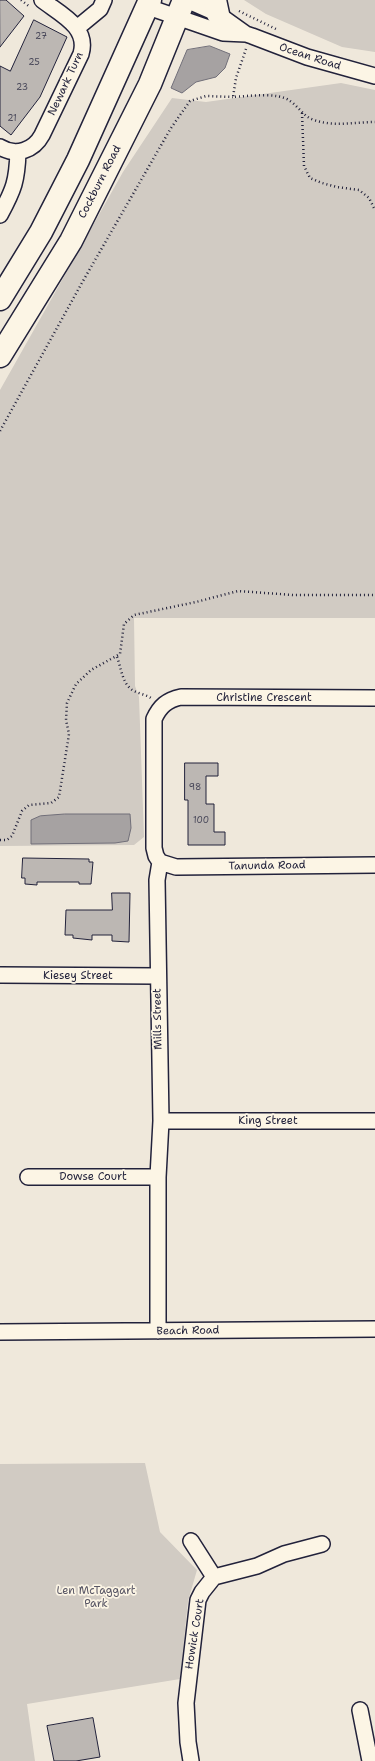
<!DOCTYPE html>
<style>
body{margin:0}
canvas{display:block;background:#efe8db}
</style>
<canvas width="375" height="1761"></canvas>
<script>
const context = document.querySelector('canvas').getContext('2d');
context.lineJoin = 'round';
function fillPath(path, color) {
  context.fillStyle = color;
  context.fill(path, 'evenodd');
}
function strokePath(path, color, width, dash) {
  context.strokeStyle = color;
  context.lineWidth = width;
  context.lineCap = dash ? 'butt' : 'round';
  context.setLineDash(dash || []);
  context.stroke(path);
}
function drawText(font, color, halo, rows, align = 'center') {
  context.font = font + ' "Shantell Sans",sans-serif';
  context.lineWidth = 3.5;
  context.setLineDash([]);
  context.textBaseline = 'middle';
  context.strokeStyle = halo;
  context.fillStyle = color;
  for (const [text, x, y, turn = 0] of rows) {
    context.save();
    context.translate(x, y);
    context.rotate((+turn || 0) * Math.PI / 180);
    context.textAlign = isNaN(turn) ? turn : align;
    if (halo) context.strokeText(text, 0, 0);
    context.fillText(text, 0, 0);
    context.restore();
  }
}
const green = new Path2D(`
 M 244,0 L 375,0 L 375,52 L 342,47 L 266,14 Z
 M 341,83 L 375,90 L 375,618 L 134,618 L 135,686 L 139,697 L 144,837 L 134,845 L 0,846 L 0,390 L 123,172 L 172,98 L 206,102 Z
 M 145,1463 L 160,1532 L 197,1570 L 188,1601 L 180,1679 L 27,1704 L 35,1761 L 0,1761 L 0,1464 Z`);
const water = new Path2D(`
 M 210,46 L 230,54 L 225,68 L 216,77 L 196,82 L 182,93 L 171,88 L 187,50 Z
 M 65,814 L 130,814 L 131,828 L 128,841 L 115,843 L 31,844 L 31,820 L 40,816 Z`);
const building = new Path2D(`
 M 0,0 L 6,0 L 24,16 L 0,47 Z
 M 34,20 L 67,37 L 40,97 L 11,135 L 0,126 L 0,66 L 10,71 Z
 M 185,763 L 218,763 L 218,776 L 206,776 L 206,804 L 214,804 L 214,832 L 225,832 L 225,845 L 188,845 L 188,800 L 185,800 Z
 M 23,858 L 89,859 L 89,862 L 93,862 L 91,884 L 79,884 L 79,882 L 37,882 L 37,885 L 25,884 L 25,878 L 22,878 Z
 M 112,893 L 130,893 L 129,942 L 112,941 L 112,935 L 92,935 L 92,940 L 73,938 L 73,935 L 65,935 L 66,910 L 112,910 Z
 M 93,1718 L 100,1757 L 76,1761 L 54,1761 L 47,1726 Z`);
const path = new Path2D(`
 M 21,0 L 30,7
 M 239,11 L 278,30
 M 246,49 L 236,78 L 233,97 C 248,96 279,92 290,101 C 299,107 304,117 314,120 C 334,127 355,122 375,122
 M 302,113 L 304,166 L 310,178 L 322,183 L 337,187 L 359,190 L 369,198 L 375,210
 M 0,431 L 83,281 L 171,128 L 190,101 L 206,96 L 233,97
 M 117,657 C 121,667 122,682 131,689 C 135,693 145,694 151,698
 M 0,840 L 7,840 L 12,836 L 22,811 L 29,805 L 51,803 L 59,797 L 69,734 L 66,720 L 67,703 L 76,684 L 91,670 L 120,654 L 124,624 L 134,615 L 196,602 L 238,591 L 293,595 L 375,595`);
const minor = new Path2D(`
 M 186,0 L 218,14 L 246,34 L 252,36 L 307,57 L 375,76
 M 148,7 L 223,33 L 246,34
 M 77,28 L 100,9 L 104,0
 M 0,147 C 16,157 34,150 42,135 L 81,54 C 89,27 60,14 42,0
 M 0,215 C 14,189 17,181 18,152
 M 160,862 L 176,867 L 375,865
 M 0,975 L 157,976
 M 161,1121 L 375,1121
 M 28,1177 L 158,1177
 M 158,1331 L 158,1177 L 161,1121 L 157,880 L 160,862 L 156,856 L 154,848 L 154,719 C 160,706 167,700 181,697 L 375,698
 M 0,1332 L 375,1329
 M 191,1541 L 214,1577
 M 360,1710 L 370,1761
 M 191,1761 L 188,1742 L 186,1703 L 198,1600 L 202,1592 L 214,1577 L 257,1566 L 284,1554 L 322,1544`);
const primary = new Path2D(`
 M 215,0 L 218,14
 M 0,299 L 41,232 L 78,160 L 150,0
 M 0,356 L 71,241 L 150,84 L 184,0`);
const numberNames = [
 ["27",41,37],
 ["25",34,63],
 ["23",22,88],
 ["21",12,119],
 ["98",195,788],
 ["100",201,821]
];
const streetNames = [
 ["Ocean Road",310,57,18],
 ["Newark Turn",66,84,-65],
 ["Cockburn Road",100,182,-63],
 ["Christine Crescent",264,698],
 ["Tanunda Road",267,866,-1],
 ["Kiesey Street",78,976],
 ["Mills Street",158,1019,-91],
 ["King Street",268,1121],
 ["Dowse Court",93,1177],
 ["Beach Road",188,1331,-1],
 ["Howick Court",195,1634,-81]
];
const parkNames = [
 ["Len McTaggart",96,1591],
 ["Park",96,1604]
];
fillPath(green, '#d1cbc3');
fillPath(water, '#a6a2a2');
strokePath(water, '#716f79', 1);
fillPath(building, '#bcb7b3');
strokePath(building, '#22223b', 1);
strokePath(minor, '#22223b', 18);
strokePath(primary, '#22223b', 25);
strokePath(path, '#22223b', 2.5, [1, 3]);
strokePath(minor, '#fcf5e5', 15);
strokePath(primary, '#fcf5e5', 22);
drawText('9px', '#484759', null, numberNames);
drawText('11px', '#22223b', '#fcf5e5', streetNames);
drawText('11px', '#575564', '#fcf5e5', parkNames);
</script>
